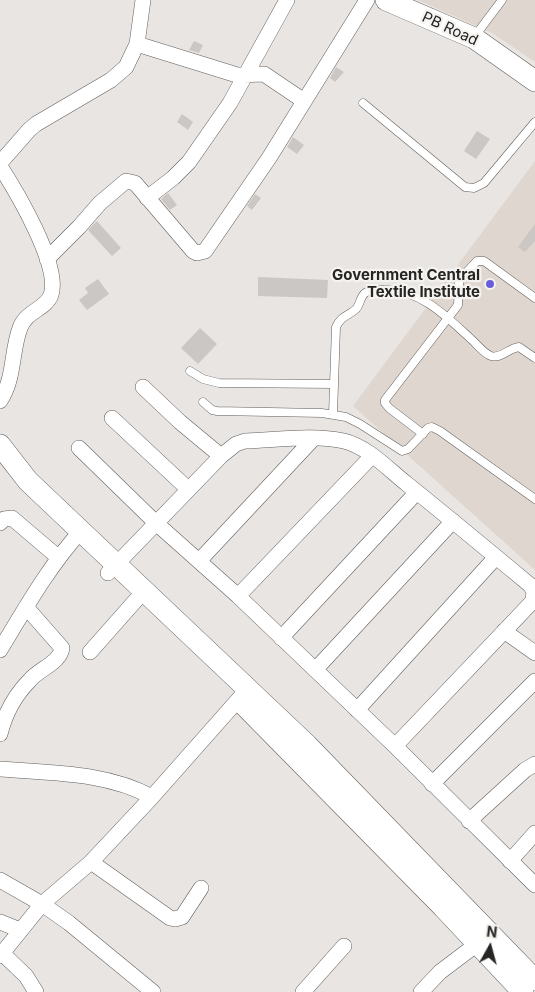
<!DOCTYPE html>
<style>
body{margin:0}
#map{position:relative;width:535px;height:992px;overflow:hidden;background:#e8e5e2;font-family:Inter,sans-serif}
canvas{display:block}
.north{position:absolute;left:465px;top:922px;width:50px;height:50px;-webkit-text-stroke:4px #f5f3ef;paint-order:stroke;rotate:7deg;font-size:14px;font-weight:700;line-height:20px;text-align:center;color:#262524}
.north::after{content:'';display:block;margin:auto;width:18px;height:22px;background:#262524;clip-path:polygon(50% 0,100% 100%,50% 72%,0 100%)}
</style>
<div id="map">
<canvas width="535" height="992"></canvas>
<div class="north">N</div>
</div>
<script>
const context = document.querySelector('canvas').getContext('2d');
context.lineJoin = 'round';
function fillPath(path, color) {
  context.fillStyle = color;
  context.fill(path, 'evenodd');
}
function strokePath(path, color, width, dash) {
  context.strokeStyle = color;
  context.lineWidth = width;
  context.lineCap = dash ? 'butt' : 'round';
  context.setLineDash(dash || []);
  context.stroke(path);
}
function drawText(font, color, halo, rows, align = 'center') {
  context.font = font + ' Inter,sans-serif';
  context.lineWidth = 4.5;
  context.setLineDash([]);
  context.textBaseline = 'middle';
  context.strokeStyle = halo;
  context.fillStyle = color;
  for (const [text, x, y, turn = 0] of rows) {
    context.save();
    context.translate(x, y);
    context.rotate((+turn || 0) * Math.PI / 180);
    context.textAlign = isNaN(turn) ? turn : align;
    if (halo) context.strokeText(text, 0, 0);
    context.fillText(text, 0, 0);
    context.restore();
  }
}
const built = new Path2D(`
 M 418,0 L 535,0 L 535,62 L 492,33 Z
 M 535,161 L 535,570 L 353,406 Z`);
const building = new Path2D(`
 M 194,41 L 203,45 L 199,53 L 189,50 Z
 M 336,67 L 344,72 L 335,82 L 330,78 Z
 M 182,114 L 193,122 L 188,130 L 177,122 Z
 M 477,131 L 490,139 L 476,159 L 464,151 Z
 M 293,137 L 304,145 L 297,154 L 287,147 Z
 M 168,193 L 177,205 L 170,210 L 161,199 Z
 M 255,194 L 261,198 L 252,210 L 247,206 Z
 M 97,221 L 121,248 L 112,256 L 88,230 Z
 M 535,224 L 535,241 L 525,252 L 518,247 Z
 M 258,277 L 328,280 L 327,298 L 258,296 Z
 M 98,279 L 109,294 L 87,310 L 79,300 L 88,293 L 85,288 Z
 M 200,328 L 217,344 L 198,364 L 181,348 Z`);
const lane = new Path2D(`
 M 475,36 L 502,0
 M 363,103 L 465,187 L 474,188 L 484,183 L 535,122
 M 190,371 L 203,379 L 219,383 L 334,384
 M 203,402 L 212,410 L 217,411 L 322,413 L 346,417 L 360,424 L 402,451 L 408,449 L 428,428 L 432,427 L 440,431 L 535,499
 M 333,414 L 336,327 C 342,315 347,317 356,309 C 360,305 360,297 365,293 C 370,289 380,290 387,290 C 421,290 447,317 471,339 C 477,344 483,353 491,356 C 501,359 509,348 519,347 L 535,358
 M 423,434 L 389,408 L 385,403 L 385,400 L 458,305 L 459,283 L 461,278 L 477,261 L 484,261 L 535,298`);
const street = new Path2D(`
 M 137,44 L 237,75 L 264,74 L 304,101
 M 0,163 L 29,130 L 36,124 L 111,80 L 126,67 L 137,44 L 143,0
 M 0,166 C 16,191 61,266 51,295 C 46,309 26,311 20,328 C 11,352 15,378 0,401
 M 147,198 L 173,178 L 189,162 L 230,103 L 287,0
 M 47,259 L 79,227 L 100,203 L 126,181 L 135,183 L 193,251 L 197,253 L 205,251 L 269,158 L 367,0
 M 143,387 L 180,422 L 221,456
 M 112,418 L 188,489
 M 79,448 L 156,523 L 238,596 L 395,746 L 535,885
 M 0,523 L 4,519 L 12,518 L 59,558
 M 199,561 L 314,438
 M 108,573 L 221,456 L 236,444 L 245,441 C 277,440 313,434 344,441 C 368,447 388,469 407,484 C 448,517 489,551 530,585 L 534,591 L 533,601 L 395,746
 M 238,596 L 372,456
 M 504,631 L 535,653
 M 281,638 L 417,492
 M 0,650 C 25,609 49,566 81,531
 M 90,652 L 136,600
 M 315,670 L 453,521
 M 357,710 L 496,557
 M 0,734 C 5,714 15,695 30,680 C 39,669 60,663 62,648 L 26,607
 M 0,769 C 51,773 107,772 152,797
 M 432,784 L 535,681
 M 469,821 L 525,770 L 535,764
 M 510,861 L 535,833
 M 91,862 L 170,918 L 175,919 L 182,917 L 201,888
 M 0,880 L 42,904 L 69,923 L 153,992
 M 0,922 L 20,930
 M 2,953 L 26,976 L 36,992
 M 0,956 L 42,904 L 91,862 L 152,797 L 245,692
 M 303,992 L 344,946
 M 421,992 L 440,972 L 485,938`);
const secondary = new Path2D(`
 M 386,0 L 474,38 L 535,81
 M 0,445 L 28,481 L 307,745 L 535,980
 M 241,702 L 443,907 L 523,992`);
const markers = [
 [490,284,5,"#6a5ed8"]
];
const streetNames = [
 ["PB Road",450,29,25]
];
const poiNames = [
 ["Government Central",480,275],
 ["Textile Institute",480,292]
];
fillPath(built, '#dfd7cf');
fillPath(building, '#cac7c4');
strokePath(lane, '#615e5c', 9);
strokePath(street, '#615e5c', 16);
strokePath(secondary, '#615e5c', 22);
strokePath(lane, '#fff', 8);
strokePath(street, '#fff', 15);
strokePath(secondary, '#fff', 21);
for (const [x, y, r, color] of markers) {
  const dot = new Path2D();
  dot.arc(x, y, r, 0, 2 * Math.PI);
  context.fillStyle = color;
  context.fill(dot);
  strokePath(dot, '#f5f3ef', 2);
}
drawText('15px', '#262524', '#f5f3ef', streetNames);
drawText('bold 15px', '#262524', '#f5f3ef', poiNames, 'right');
</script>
